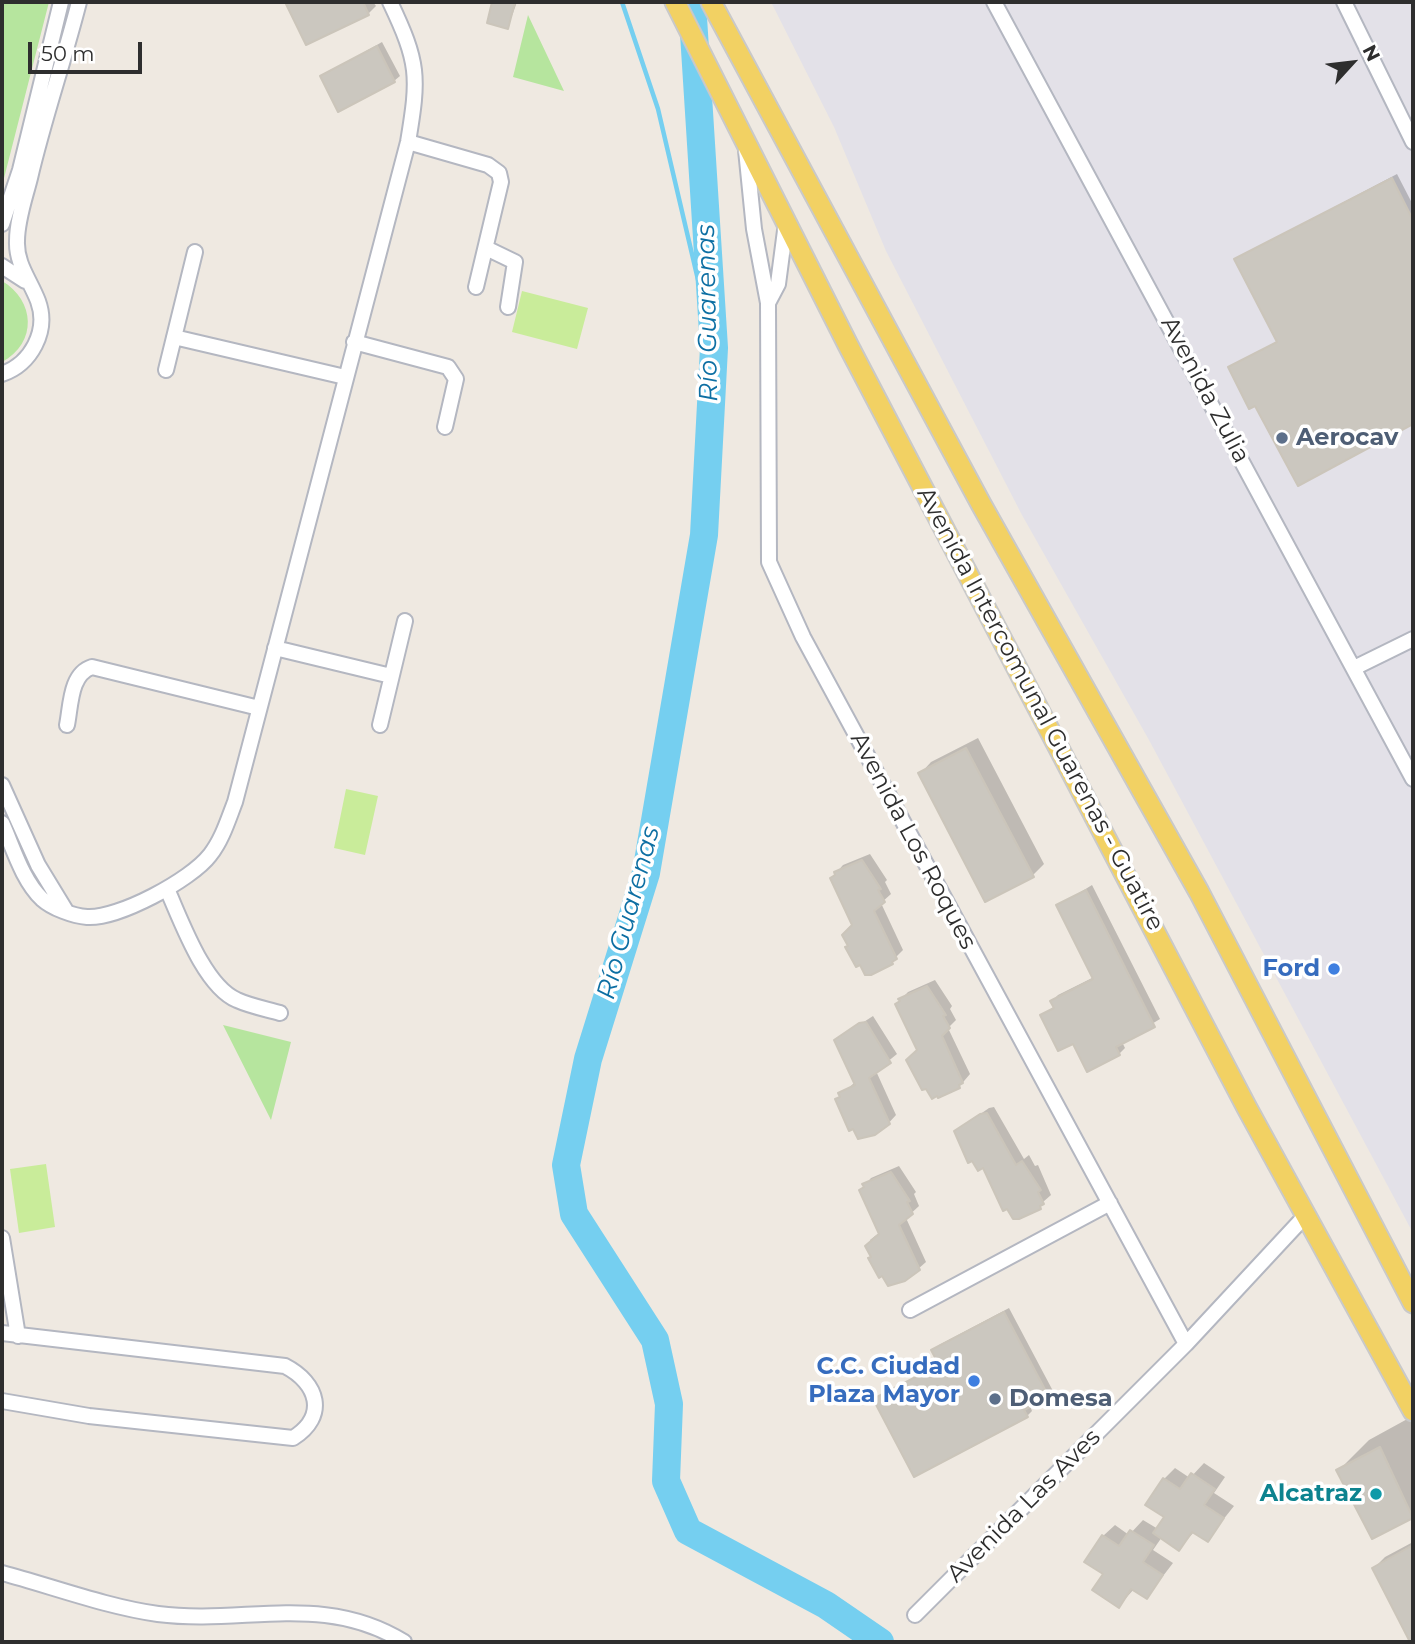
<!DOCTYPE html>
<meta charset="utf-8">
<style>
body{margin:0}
#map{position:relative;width:1415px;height:1644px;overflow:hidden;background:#efe9e1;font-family:Montserrat,sans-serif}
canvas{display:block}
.frame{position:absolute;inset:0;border:4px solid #2e2e2e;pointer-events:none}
.north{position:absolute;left:1317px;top:28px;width:70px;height:70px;-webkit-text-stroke:5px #fff;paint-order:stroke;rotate:63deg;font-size:19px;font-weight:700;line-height:28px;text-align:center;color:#2e2e2e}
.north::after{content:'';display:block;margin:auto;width:24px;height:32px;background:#2e2e2e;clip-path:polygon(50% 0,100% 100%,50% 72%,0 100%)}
.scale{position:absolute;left:28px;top:42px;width:114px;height:32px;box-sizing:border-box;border:4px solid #2e2e2e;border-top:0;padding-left:9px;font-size:21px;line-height:24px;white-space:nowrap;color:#2e2e2e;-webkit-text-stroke:5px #fff;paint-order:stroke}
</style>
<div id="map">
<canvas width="1415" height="1644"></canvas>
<div class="frame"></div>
<div class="north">N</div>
<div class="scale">50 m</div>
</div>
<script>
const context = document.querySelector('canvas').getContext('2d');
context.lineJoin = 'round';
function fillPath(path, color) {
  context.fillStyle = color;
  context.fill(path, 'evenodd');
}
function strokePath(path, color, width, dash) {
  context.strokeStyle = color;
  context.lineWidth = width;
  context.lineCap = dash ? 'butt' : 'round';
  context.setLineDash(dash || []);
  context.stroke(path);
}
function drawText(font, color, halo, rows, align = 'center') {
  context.font = font + ' Montserrat,sans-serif';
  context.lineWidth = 7;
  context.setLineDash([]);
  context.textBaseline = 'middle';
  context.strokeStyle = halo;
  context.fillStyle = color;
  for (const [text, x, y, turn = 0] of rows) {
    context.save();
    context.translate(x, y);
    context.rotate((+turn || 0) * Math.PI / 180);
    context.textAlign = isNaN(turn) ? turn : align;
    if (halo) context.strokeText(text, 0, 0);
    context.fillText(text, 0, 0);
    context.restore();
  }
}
const industrial = new Path2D(`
 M 771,2 L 1413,2 L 1413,1233 L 1149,740 L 1022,515 L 886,251 L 834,127 Z`);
const green = new Path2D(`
 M 2,2 L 49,2 L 2,186 Z
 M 528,15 L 564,91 L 513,77 Z
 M 2,281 C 35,300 38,343 2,362 Z
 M 223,1025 L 291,1042 L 271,1120 Z`);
const pitch = new Path2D(`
 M 522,291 L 588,308 L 577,349 L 512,332 Z
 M 346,789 L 378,796 L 365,855 L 334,848 Z
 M 46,1164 L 55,1227 L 19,1233 L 10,1169 Z`);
const shadow = new Path2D(`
 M 287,2 L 373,2 L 376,6 L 368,14 L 307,43 Z
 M 494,2 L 517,2 L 508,27 L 489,22 Z
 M 382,42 L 400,76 L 394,81 L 322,76 Z
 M 1397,174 L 1413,205 L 1413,422 L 1298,483 L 1256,403 L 1230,367 L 1278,341 L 1236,259 Z
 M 978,738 L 1044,864 L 1033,875 L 920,774 L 931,762 Z
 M 870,854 L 887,880 L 885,882 L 891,894 L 881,903 L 903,950 L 895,958 L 850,945 L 847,929 L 853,924 L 836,873 L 843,865 Z
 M 1092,885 L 1160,1019 L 1122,1042 L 1125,1048 L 1119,1054 L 1073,1041 L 1042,1015 L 1055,1006 L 1052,1001 L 1058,995 L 1094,977 L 1058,906 Z
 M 935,980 L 952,1006 L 950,1009 L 956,1020 L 948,1028 L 970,1074 L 959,1087 L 918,1050 L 901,999 L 908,992 Z
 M 873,1016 L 897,1054 L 876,1071 L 896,1115 L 885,1127 L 837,1099 L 855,1082 L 836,1040 Z
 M 994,1107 L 1024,1159 L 1029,1155 L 1035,1166 L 1038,1165 L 1051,1195 L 1043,1202 L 984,1166 L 956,1131 L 989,1108 Z
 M 899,1166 L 916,1192 L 914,1194 L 919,1206 L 906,1218 L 926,1262 L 918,1269 L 872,1257 L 870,1240 L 880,1232 L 861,1190 L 871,1178 Z
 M 1009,1308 L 1053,1391 L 1030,1406 L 1032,1411 L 1027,1416 L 875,1400 L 940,1363 L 934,1350 L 939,1345 Z
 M 1411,1417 L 1413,1516 L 1373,1537 L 1338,1471 L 1369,1440 Z
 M 1204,1463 L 1225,1477 L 1214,1493 L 1234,1506 L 1207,1540 L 1194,1532 L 1179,1549 L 1162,1537 L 1153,1550 L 1173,1563 L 1147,1597 L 1134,1589 L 1119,1606 L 1105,1573 L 1103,1536 L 1115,1525 L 1129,1535 L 1143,1520 L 1158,1529 L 1166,1516 L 1164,1479 L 1175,1468 L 1190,1478 Z
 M 1413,1542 L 1413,1631 L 1408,1634 L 1374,1568 L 1385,1557 Z`);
const stream = new Path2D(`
 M 622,2 L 658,109 L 714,348`);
const river = new Path2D(`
 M 692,2 L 714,348 L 704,535 L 646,873 L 588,1059 L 566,1165 L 574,1214 L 655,1340 L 669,1404 L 666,1481 L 688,1531 L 826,1605 L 880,1642`);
const building = new Path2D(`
 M 285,2 L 363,2 L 369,15 L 306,45 Z
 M 492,2 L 515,2 L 508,29 L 487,23 Z
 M 377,46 L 395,82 L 338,112 L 320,76 Z
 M 1392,178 L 1413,220 L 1413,424 L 1298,486 L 1255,406 L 1249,409 L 1228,367 L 1277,342 L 1234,259 Z
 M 966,748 L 1034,877 L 985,902 L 918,773 Z
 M 862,860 L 881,889 L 878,890 L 885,902 L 874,911 L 897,959 L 892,962 L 893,964 L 871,975 L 865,975 L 860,965 L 856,967 L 845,947 L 848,946 L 842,935 L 852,925 L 830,878 L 835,875 L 834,872 Z
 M 1086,890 L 1155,1027 L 1116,1047 L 1120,1055 L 1087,1072 L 1073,1044 L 1058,1051 L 1040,1015 L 1054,1008 L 1050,1001 L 1093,979 L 1056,905 Z
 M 927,986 L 946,1015 L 943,1016 L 950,1028 L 942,1036 L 963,1083 L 959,1085 L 960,1088 L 938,1098 L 937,1096 L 932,1099 L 926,1089 L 922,1090 L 906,1060 L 917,1050 L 895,1004 L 900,1001 L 898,999 Z
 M 866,1022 L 891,1063 L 869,1078 L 890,1124 L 875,1135 L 858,1139 L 853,1129 L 849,1131 L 835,1099 L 840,1097 L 838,1093 L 855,1085 L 834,1040 L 859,1023 Z
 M 987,1113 L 1016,1165 L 1022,1161 L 1041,1190 L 1038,1192 L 1044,1204 L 1040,1206 L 1041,1209 L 1019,1219 L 1013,1219 L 1007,1209 L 1003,1211 L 983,1168 L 978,1171 L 972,1161 L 968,1163 L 954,1131 L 980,1114 Z
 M 891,1172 L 910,1201 L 907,1202 L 913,1214 L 899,1225 L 920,1270 L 905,1281 L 888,1286 L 882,1276 L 879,1278 L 868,1258 L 871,1257 L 865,1246 L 879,1234 L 859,1190 L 864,1187 L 862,1184 Z
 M 1004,1312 L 1049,1397 L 1024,1410 L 1028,1417 L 914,1477 L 873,1399 L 939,1365 L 931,1350 Z
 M 1380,1447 L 1413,1518 L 1372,1539 L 1336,1470 Z
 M 1191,1473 L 1215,1489 L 1204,1505 L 1224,1518 L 1208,1542 L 1192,1532 L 1179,1551 L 1153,1533 L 1164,1517 L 1145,1505 L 1163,1478 L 1180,1489 Z
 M 1130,1530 L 1154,1545 L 1143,1562 L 1163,1575 L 1147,1599 L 1131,1589 L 1119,1608 L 1092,1590 L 1103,1574 L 1084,1562 L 1102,1535 L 1119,1546 Z
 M 1413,1545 L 1413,1642 L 1410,1642 L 1372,1568 Z`);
const minor = new Path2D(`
 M 994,2 L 1413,779
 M 1344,2 L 1413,142
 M 408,142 L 488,165 L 499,173 L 501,182 L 476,287
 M 746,150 L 754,229 L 768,303 L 769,562 L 803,637 L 1186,1344
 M 2,224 L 20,170 L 61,2
 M 486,248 L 515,262 L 508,307
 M 2,266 L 25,281
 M 768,303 L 778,284 L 786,223
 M 174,337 L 345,377
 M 354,342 L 448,367 L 456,379 L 445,427
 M 166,370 L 195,252
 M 2,374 C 31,364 49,331 38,301 C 30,280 16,264 17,241 C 17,220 25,198 30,178 C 44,118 64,61 79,2
 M 275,648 L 391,676
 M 1354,668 L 1413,639
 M 67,725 C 71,705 70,674 92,667 L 259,708
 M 380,725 L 405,621
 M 2,785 L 38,865 L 66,911
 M 2,823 C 13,847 22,880 42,899 C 52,908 73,916 87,917 C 118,919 191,880 210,855 C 222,840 228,820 235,802 L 408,142 C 419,76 419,63 390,2
 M 167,889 C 181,920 204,986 237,1000 C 250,1006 266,1009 280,1013
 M 2,1238 L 18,1336
 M 910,1310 L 1110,1203
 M 2,1333 L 285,1366 C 318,1383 328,1416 293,1438 L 89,1416 L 2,1401
 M 2,1573 C 51,1586 107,1607 158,1614 C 245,1625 323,1592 404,1642
 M 915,1615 L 1186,1344 L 1306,1215`);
const major = new Path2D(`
 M 675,2 L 848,345 L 1247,1108 L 1413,1411
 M 711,2 L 981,504 L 1199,892 L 1413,1303`);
const markers = [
 [1282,438,7,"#5c6f8a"],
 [1334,969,7,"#3f7fe0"],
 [974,1381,7,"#3f7fe0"],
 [995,1399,7,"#5c6f8a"],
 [1376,1494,7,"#0f9aa8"]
];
const streetNames = [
 ["Avenida Zulia",1205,390,62],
 ["Avenida Intercomunal Guarenas - Guatire",1040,709,62],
 ["Avenida Los Roques",913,841,62],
 ["Avenida Las Aves",1024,1506,-45]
];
const serviceNames = [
 ["Aerocav",1296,438],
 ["Domesa",1009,1399]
];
const shopNames = [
 ["Ford",1320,969],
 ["C.C. Ciudad",960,1367],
 ["Plaza Mayor",960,1395]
];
const cultureNames = [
 ["Alcatraz",1362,1494]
];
const waterNames = [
 ["Río Guarenas",708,313,-91],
 ["Río Guarenas",629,913,-75]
];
fillPath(industrial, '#e3e1e8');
fillPath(green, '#b6e59e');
fillPath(pitch, '#c9ec9a');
fillPath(shadow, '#0003');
strokePath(stream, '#75cff0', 4.5);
strokePath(river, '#75cff0', 28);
fillPath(building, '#cbc7bf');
strokePath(building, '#cbc5ba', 2);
strokePath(minor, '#b4b7c1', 18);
strokePath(major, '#c9c9c9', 23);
strokePath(minor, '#fff', 14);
strokePath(major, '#f2d163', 19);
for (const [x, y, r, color] of markers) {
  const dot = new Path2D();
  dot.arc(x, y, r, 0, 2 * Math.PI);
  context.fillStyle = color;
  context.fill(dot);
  strokePath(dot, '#fff', 2.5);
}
drawText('24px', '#2e2e2e', '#fff', streetNames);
drawText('bold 24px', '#4e5e75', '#fff', serviceNames, 'left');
drawText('bold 24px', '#366cbe', '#fff', shopNames, 'right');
drawText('bold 24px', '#0d838f', '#fff', cultureNames, 'right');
drawText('italic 26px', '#0d6fa3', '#fff', waterNames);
</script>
